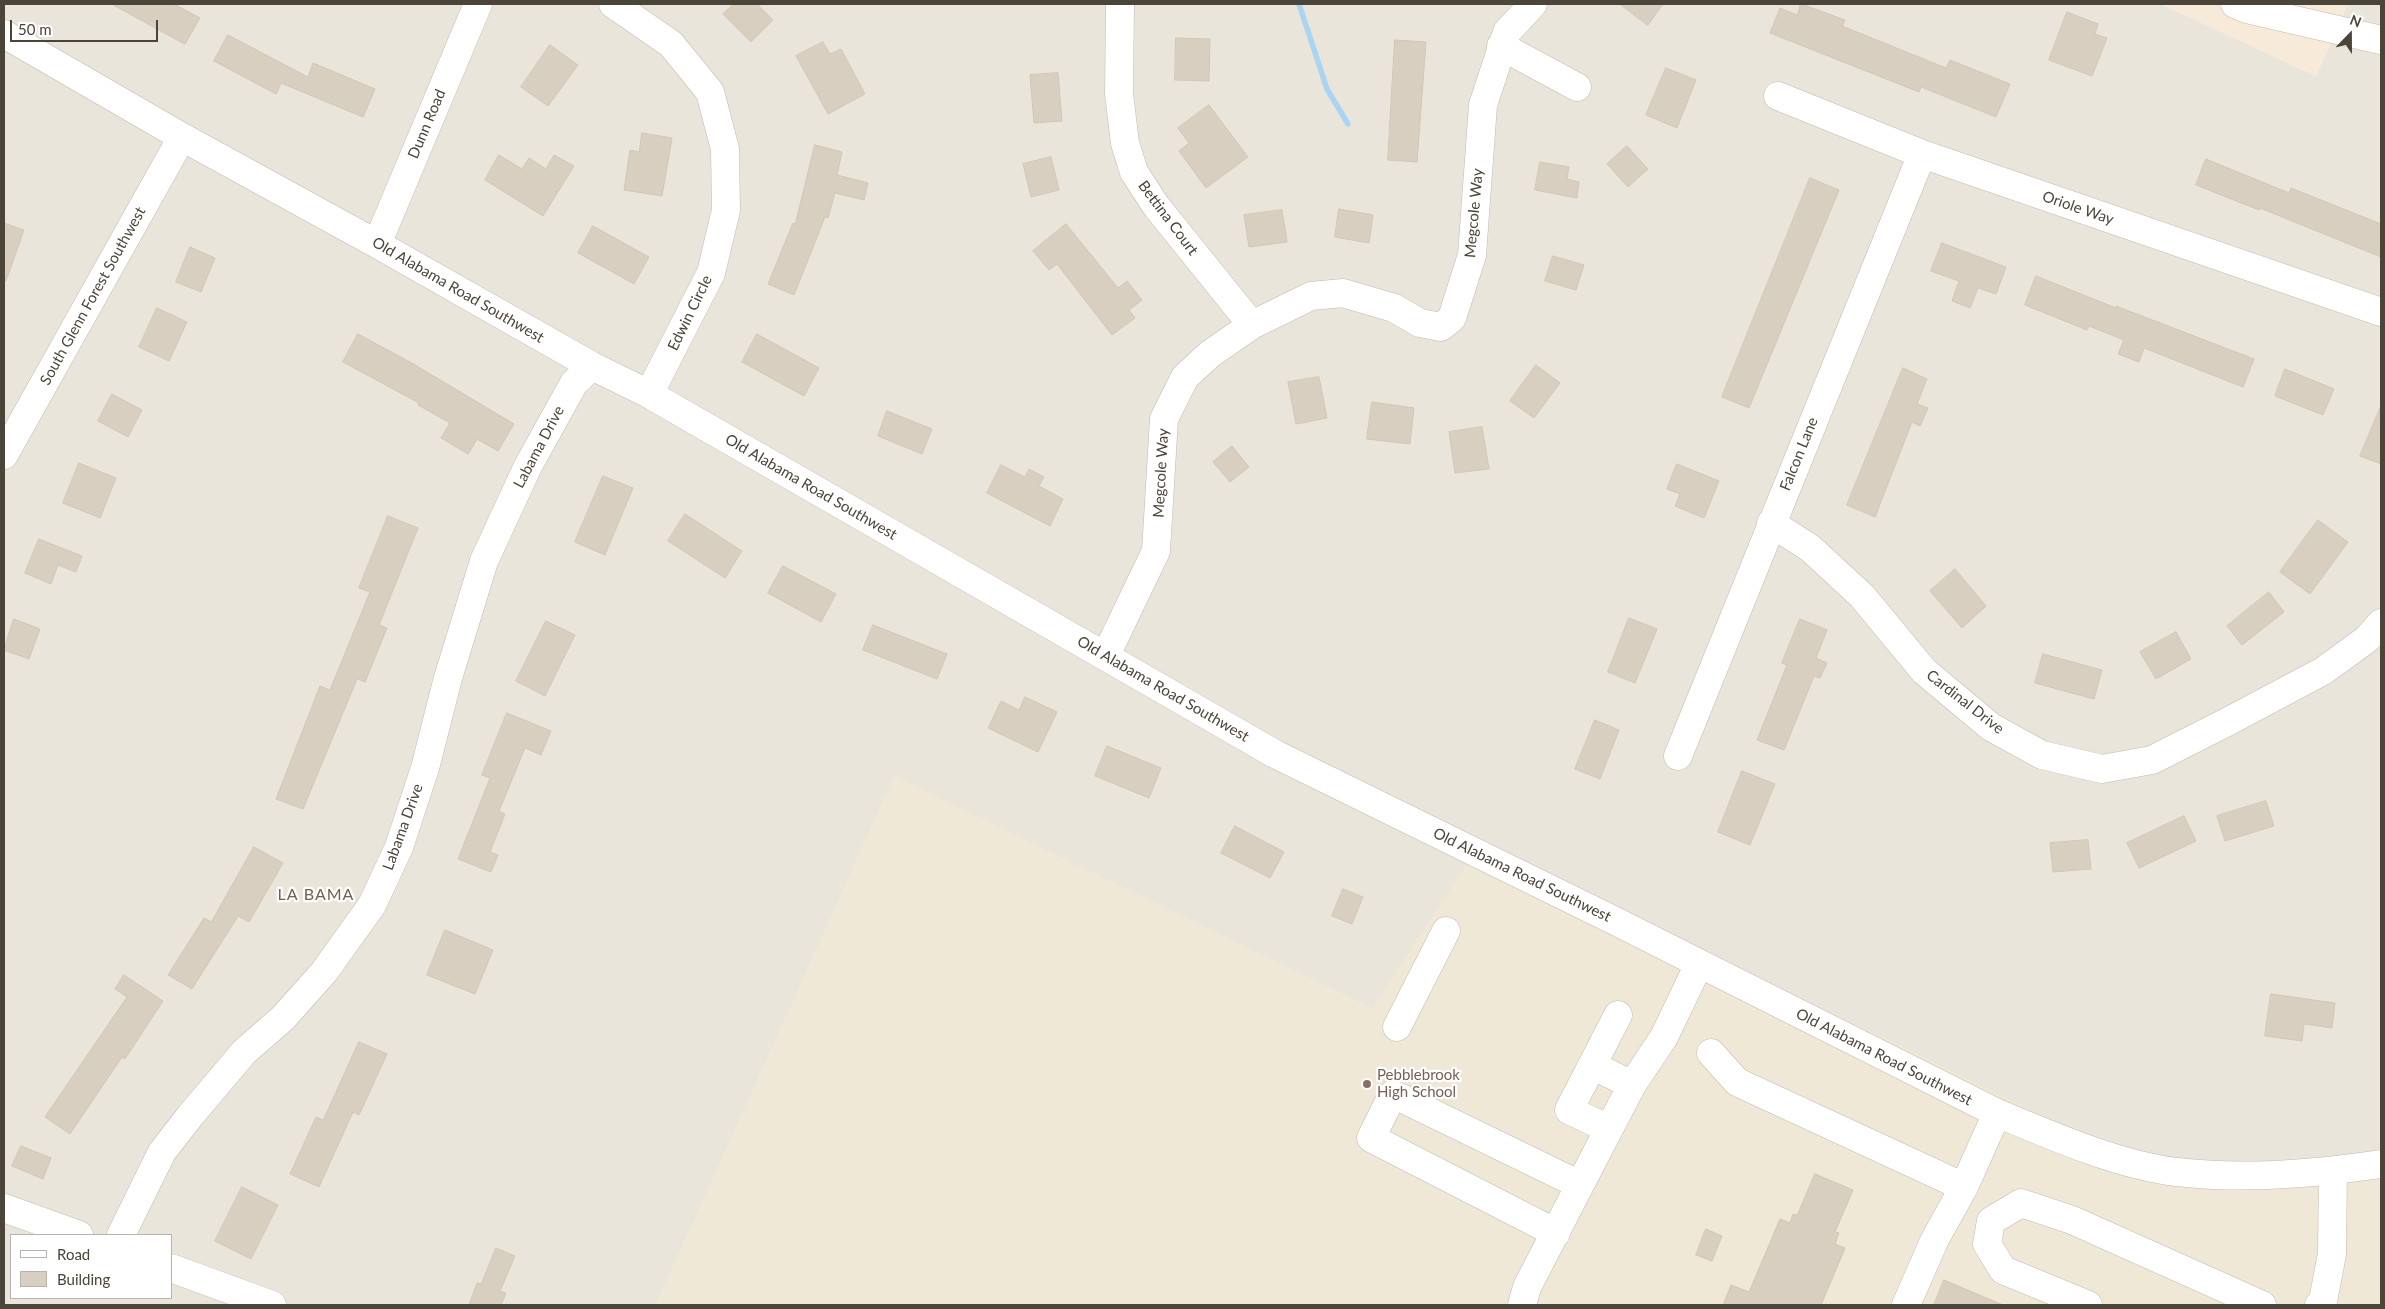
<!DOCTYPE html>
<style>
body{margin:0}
#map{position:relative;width:2385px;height:1309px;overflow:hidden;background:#f6f3ec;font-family:Lato,sans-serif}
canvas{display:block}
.frame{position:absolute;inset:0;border:5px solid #4b4439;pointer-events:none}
.legend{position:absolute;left:10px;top:1234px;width:162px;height:65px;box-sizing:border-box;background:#fff;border:1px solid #b7b4b0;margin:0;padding:6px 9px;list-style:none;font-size:15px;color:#4b4439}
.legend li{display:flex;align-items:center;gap:10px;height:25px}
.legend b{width:25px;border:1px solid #b7b4b0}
.north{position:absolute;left:2325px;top:10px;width:50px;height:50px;-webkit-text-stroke:4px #fff;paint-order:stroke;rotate:22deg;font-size:14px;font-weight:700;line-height:20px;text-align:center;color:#4b4439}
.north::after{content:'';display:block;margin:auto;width:18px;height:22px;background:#4b4439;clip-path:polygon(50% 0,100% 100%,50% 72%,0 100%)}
.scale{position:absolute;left:10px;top:20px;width:148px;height:22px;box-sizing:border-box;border:2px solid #4b4439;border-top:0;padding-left:6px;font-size:15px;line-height:18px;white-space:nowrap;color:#4b4439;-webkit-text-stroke:4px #fff;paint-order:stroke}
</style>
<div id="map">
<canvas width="2385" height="1309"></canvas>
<div class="frame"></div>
<ul class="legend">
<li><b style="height:6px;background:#fff"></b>Road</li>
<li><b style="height:14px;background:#d8cfc1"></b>Building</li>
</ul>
<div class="north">N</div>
<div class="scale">50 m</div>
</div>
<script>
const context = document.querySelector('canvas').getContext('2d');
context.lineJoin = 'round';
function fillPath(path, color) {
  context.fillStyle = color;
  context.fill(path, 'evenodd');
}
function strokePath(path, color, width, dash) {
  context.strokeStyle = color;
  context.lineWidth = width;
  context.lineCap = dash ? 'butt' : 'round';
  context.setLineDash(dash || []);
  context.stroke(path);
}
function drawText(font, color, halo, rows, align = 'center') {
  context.font = font + ' Lato,sans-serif';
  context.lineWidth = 4.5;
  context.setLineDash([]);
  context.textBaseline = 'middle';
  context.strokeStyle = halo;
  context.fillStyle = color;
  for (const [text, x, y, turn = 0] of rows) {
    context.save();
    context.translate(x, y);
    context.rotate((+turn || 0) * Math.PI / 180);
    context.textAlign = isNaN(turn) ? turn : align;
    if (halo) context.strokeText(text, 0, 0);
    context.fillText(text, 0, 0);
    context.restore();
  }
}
const residential = new Path2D(`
 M 4,4 L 2161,4 L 2316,76 L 2348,4 L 2381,4 L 2381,1162 L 2296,1169 L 2133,1159 L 1372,1009 L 895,777 L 656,1305 L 4,1305 ZM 11,1235 L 171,1235 L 171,1298 L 11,1298 Z`);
const commercial = new Path2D(`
 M 2161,4 L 2348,4 L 2316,76 Z`);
const education = new Path2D(`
 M 894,776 L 1372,1009 L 1480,843 L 2133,1159 L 2296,1169 L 2381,1162 L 2381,1305 L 656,1305 Z`);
const stream = new Path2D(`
 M 1299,4 L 1327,89 L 1348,124`);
const building = new Path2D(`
 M 112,4 L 174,4 L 200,18 L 185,44 Z
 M 734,4 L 757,4 L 773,20 L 751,42 L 723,14 Z
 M 1620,4 L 1663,4 L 1648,25 Z
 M 1801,4 L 1845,20 L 1842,26 L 1946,68 L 1950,60 L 2010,84 L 1996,117 L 1921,87 L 1919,92 L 1770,33 L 1780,8 L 1797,15 Z
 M 2067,12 L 2098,24 L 2095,34 L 2107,38 L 2092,76 L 2049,60 Z
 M 228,35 L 308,77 L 313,63 L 375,89 L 363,117 L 281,83 L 276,94 L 214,61 Z
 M 1176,38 L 1210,39 L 1209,81 L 1175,80 Z
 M 1395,40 L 1426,42 L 1417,162 L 1388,160 Z
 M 823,42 L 830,54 L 841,49 L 865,94 L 828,114 L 796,56 Z
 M 550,45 L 578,65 L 548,106 L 521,87 Z
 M 1666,68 L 1696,80 L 1677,128 L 1646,115 Z
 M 1058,73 L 1062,121 L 1034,123 L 1030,75 Z
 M 1209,105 L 1248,157 L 1206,188 L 1179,151 L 1189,143 L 1178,128 Z
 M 642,133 L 672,138 L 662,196 L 624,190 L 630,150 L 639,152 Z
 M 815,145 L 842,152 L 837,175 L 868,183 L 864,200 L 835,193 L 828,218 L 825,217 L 794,295 L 768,284 L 793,223 L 795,224 Z
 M 1627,146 L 1648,169 L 1628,187 L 1607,164 Z
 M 499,155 L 522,169 L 529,158 L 546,169 L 554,155 L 574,166 L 543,216 L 485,180 Z
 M 1051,157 L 1059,190 L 1031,197 L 1023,164 Z
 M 2206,159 L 2289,193 L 2291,188 L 2381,224 L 2381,257 L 2260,208 L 2259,210 L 2196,185 Z
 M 1540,162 L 1569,167 L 1567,179 L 1579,182 L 1577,198 L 1535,190 Z
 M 1810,178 L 1839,190 L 1749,408 L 1722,397 Z
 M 1339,209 L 1373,215 L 1369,243 L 1335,237 Z
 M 1282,210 L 1287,242 L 1249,247 L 1244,215 Z
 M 4,223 L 24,230 L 6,281 L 4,281 Z
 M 1066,224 L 1118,288 L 1127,281 L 1142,300 L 1129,310 L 1135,318 L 1112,335 L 1057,264 L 1049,270 L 1033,251 Z
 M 593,226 L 649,257 L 634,284 L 578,253 Z
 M 1942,243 L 2006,267 L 1996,294 L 1978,288 L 1970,308 L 1952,301 L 1959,281 L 1931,271 Z
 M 190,247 L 215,258 L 201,292 L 176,282 Z
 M 1553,256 L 1584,265 L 1576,290 L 1545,281 Z
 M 2036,276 L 2116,308 L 2116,306 L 2254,359 L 2243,387 L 2144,348 L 2139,362 L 2118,354 L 2124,340 L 2089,326 L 2087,330 L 2025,305 Z
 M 157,308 L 187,322 L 169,361 L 139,347 Z
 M 358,334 L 410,362 L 514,424 L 498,451 L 477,439 L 468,454 L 441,438 L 450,423 L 418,405 L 419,403 L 343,362 Z
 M 757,334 L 819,368 L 804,396 L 742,362 Z
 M 1536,365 L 1560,383 L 1534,418 L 1510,401 Z
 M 1903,368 L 1927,379 L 1917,404 L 1928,408 L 1920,426 L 1912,422 L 1875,517 L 1847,505 Z
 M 2285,369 L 2334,389 L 2323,415 L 2275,396 Z
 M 1319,377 L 1327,418 L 1296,424 L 1288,382 Z
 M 112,394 L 142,410 L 128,437 L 98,421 Z
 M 1372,402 L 1414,408 L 1410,444 L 1367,439 Z
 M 2381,406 L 2381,464 L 2360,456 Z
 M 887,411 L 932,429 L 922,454 L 878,436 Z
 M 1482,427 L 1489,469 L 1455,473 L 1449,432 Z
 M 1232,446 L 1249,467 L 1230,482 L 1213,462 Z
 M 79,463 L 116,478 L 100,518 L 63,503 Z
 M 1677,464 L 1719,481 L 1704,518 L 1675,506 L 1680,494 L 1667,489 Z
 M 1001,465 L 1025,477 L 1029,469 L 1044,477 L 1039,486 L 1063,499 L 1050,526 L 987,493 Z
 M 603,476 L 633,488 L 605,555 L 575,542 Z
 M 685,514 L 742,551 L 725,578 L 668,541 Z
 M 388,516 L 418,528 L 379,625 L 387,628 L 365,682 L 357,679 L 303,809 L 276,799 L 320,686 L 330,690 L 370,592 L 359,588 Z
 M 2318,520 L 2348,542 L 2310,594 L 2280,572 Z
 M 39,539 L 82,556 L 76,572 L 58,565 L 51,584 L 25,573 Z
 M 783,566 L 836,594 L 821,622 L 768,593 Z
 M 1955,569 L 1986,606 L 1962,628 L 1930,591 Z
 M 2269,592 L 2284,612 L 2242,645 L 2227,626 Z
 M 1629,618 L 1657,629 L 1635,683 L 1608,672 Z
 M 14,619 L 40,629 L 29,659 L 4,650 Z
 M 1800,619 L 1827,630 L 1816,658 L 1827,663 L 1820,678 L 1814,676 L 1784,750 L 1757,740 L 1787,665 L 1782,663 Z
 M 546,621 L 575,635 L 545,696 L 516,681 Z
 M 873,625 L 947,654 L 937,679 L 863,650 Z
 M 2176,632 L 2191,659 L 2156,679 L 2140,652 Z
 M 2043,654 L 2102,670 L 2094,699 L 2035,683 Z
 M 1025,697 L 1057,712 L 1038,752 L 988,728 L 1001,701 L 1019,710 Z
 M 507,713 L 551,731 L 541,755 L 525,748 L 499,811 L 505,814 L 490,852 L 498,855 L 491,872 L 458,859 L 490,778 L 482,775 Z
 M 1595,720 L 1619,730 L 1600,779 L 1575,769 Z
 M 1107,746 L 1161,768 L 1149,798 L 1095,776 Z
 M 1742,771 L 1775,784 L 1750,845 L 1718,832 Z
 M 2266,801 L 2274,826 L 2225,841 L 2217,816 Z
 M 2184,816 L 2196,841 L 2139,868 L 2127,843 Z
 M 1235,826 L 1284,852 L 1270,878 L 1221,853 Z
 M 2088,840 L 2091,869 L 2053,872 L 2050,843 Z
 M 254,847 L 283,863 L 249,922 L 238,916 L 192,989 L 168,975 L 204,918 L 211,922 Z
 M 1343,889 L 1363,897 L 1352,924 L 1332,916 Z
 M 445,930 L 493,950 L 475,994 L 427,975 Z
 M 124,975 L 163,1001 L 125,1059 L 122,1057 L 70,1134 L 45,1117 L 127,997 L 115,989 Z
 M 2271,994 L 2335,1003 L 2332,1028 L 2304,1024 L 2302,1041 L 2265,1036 Z
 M 359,1042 L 387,1054 L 359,1115 L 353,1112 L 319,1187 L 290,1174 L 316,1117 L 323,1120 Z
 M 21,1146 L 51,1158 L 43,1179 L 12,1166 Z
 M 1815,1174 L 1853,1190 L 1835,1232 L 1839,1233 L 1835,1244 L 1845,1248 L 1821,1305 L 1723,1305 L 1731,1285 L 1749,1292 L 1780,1219 L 1790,1223 L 1793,1214 L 1797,1215 Z
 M 242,1187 L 278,1205 L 251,1259 L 215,1241 Z
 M 1706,1229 L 1722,1236 L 1712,1261 L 1696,1255 Z
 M 496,1248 L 515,1256 L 500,1291 L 506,1293 L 501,1305 L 469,1305 L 477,1283 L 481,1284 Z
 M 1944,1280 L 2003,1305 L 1934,1305 Z`);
const minor = new Path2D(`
 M 613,4 L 671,44 L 710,92 L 725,149 L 726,210 L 711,273 L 649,394
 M 1120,4 L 1119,94 L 1125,143 L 1134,172 L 1156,206 L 1252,325
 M 2235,4 L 2247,9 L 2381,40
 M 4,34 L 182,137 L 377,244 L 592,366 L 649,394 L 1275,754 L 1609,918 L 1997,1113 C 2052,1136 2118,1165 2177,1172 C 2245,1180 2314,1174 2381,1164
 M 1501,46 L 1577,87
 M 1778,96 L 1922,154 L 2381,312
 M 377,244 L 478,4
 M 4,455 L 182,137
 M 1771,523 L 1810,548 L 1862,596 L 1924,671 L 1991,727 L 2042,755 L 2102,769 L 2152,760 L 2229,721 L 2323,671 L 2367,639 L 2381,623
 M 1106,655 L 1156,551 L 1164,419 L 1185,377 L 1210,354 L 1252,325 L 1311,296 L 1343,293 L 1394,308 L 1420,323 L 1441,327 L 1452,318 L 1472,255 L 1483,105 L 1507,32 L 1533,4
 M 1678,756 L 1922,154
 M 1397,1027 L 1446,931
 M 1711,1053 L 1737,1082 L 1964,1187
 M 1592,1065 L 1632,1085
 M 1609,1129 L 1569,1110 L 1618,1015
 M 4,1208 L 79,1235
 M 1556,1233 L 1371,1138 L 1393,1094 L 1580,1185
 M 121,1235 L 162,1152 L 190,1116 L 244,1052 L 283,1018 L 324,972 L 372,905 L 399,847 L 425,768 L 448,678 L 484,561 L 528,466 L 574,383 L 592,366
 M 171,1268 L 272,1305
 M 1522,1305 L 1527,1287 L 1609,1129 L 1632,1085 L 1664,1037 L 1699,964
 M 1906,1305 L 1935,1239 L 1964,1187 L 1997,1113
 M 2088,1305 L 2003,1270 L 1987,1244 L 1991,1221 L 2021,1203 L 2072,1220 L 2262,1305
 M 2319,1305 L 2323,1301 L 2332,1254 L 2333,1171`);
const markers = [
 [1367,1084,5,"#8d6e63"]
];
const streetNames = [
 ["Dunn Road",427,124,-67],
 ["Oriole Way",2078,208,19],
 ["Megcole Way",1474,213,-85],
 ["Bettina Court",1168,218,53],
 ["Old Alabama Road Southwest",458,290,30],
 ["South Glenn Forest Southwest",93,296,-61],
 ["Edwin Circle",690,313,-64],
 ["Labama Drive",539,447,-62],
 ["Falcon Lane",1799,454,-68],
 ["Megcole Way",1161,473,-87],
 ["Old Alabama Road Southwest",811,487,30],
 ["Old Alabama Road Southwest",1163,689,30],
 ["Cardinal Drive",1965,702,38],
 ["Labama Drive",403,827,-70],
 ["Old Alabama Road Southwest",1522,875,26],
 ["Old Alabama Road Southwest",1884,1057,27]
];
const educationNames = [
 ["Pebblebrook",1377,1075],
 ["High School",1377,1092]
];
const neighbourhoodNames = [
 ["LA BAMA",316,895]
];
fillPath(residential, '#eae5da');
fillPath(commercial, '#f7ead8');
fillPath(education, '#efe8d6');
strokePath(stream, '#a9d4f2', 5.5);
fillPath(building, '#d8cfc1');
strokePath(building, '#d3c7b4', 1);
strokePath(minor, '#c2bbae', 29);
strokePath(minor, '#fff', 28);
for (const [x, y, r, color] of markers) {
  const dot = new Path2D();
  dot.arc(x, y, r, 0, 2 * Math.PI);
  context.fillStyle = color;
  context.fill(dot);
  strokePath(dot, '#fff', 2);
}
drawText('15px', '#4b4439', '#fff', streetNames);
drawText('15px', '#785e54', '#fff', educationNames, 'left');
context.letterSpacing = '1px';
drawText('16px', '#6e6250', '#fff', neighbourhoodNames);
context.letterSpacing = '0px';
</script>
